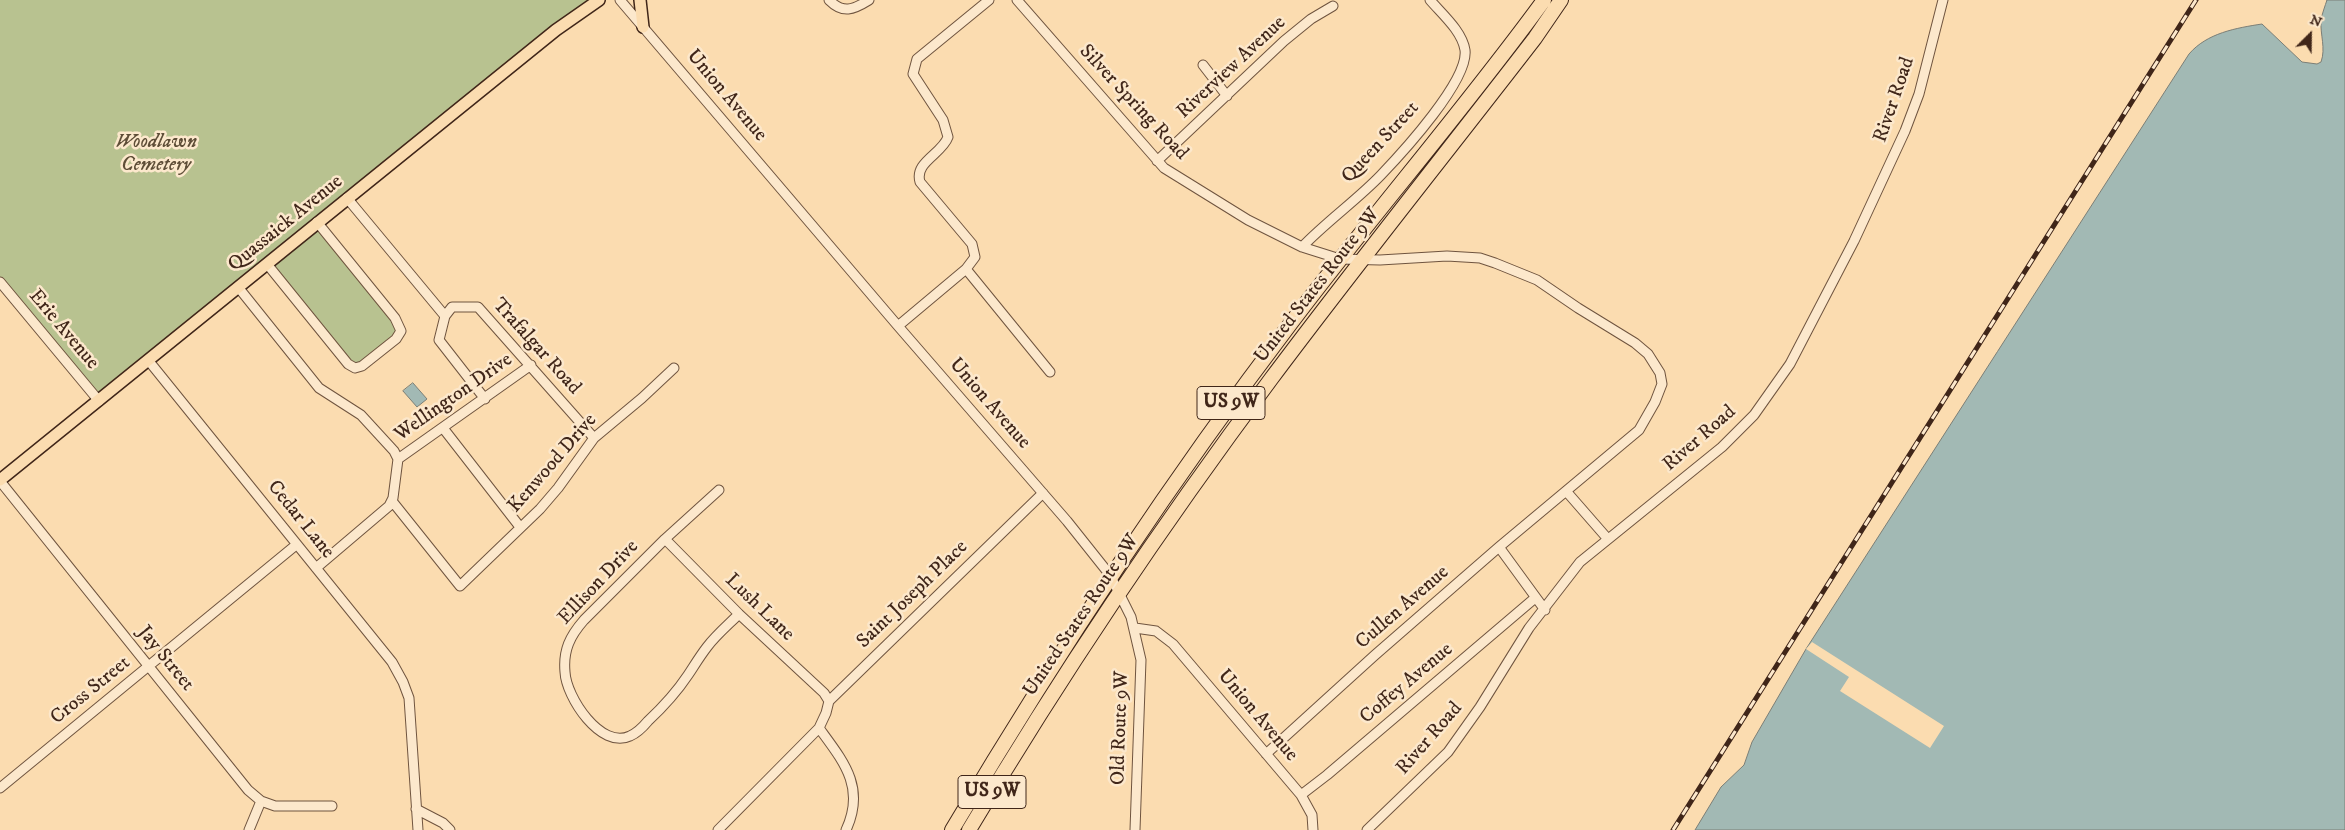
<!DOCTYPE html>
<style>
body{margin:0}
#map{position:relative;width:2345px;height:830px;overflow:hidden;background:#fbdcb0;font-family:"IM FELL DW Pica",serif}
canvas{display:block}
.north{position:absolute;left:2285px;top:10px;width:50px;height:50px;-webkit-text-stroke:4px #fce8cc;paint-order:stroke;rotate:23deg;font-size:14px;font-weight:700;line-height:20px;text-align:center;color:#402619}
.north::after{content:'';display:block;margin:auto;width:18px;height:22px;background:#402619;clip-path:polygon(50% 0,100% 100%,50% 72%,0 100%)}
</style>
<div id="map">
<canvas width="2345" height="830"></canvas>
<div class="north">N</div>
</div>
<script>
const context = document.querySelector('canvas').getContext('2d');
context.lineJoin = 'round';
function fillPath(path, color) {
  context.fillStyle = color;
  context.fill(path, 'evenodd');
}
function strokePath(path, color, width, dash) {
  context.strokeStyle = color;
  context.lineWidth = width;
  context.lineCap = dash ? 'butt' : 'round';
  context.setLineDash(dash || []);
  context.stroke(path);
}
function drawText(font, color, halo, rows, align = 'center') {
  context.font = font + ' "IM FELL DW Pica",serif';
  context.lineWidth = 5;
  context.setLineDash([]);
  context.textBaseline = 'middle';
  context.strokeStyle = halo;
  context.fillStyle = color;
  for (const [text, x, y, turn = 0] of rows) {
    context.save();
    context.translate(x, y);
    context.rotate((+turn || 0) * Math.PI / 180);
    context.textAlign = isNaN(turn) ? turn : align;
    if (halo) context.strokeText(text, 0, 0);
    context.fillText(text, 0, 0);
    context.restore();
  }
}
const green = new Path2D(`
 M 0,0 L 600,0 L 318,222 L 401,331 L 355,368 L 267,264 L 99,401 L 0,281 Z`);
const water = new Path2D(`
 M 2327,0 L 2345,0 L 2345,830 L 1695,830 L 1721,787 L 1744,765 L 1752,742 L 1806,649 L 2189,54 C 2207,33 2236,28 2262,24 L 2302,62 L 2317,64 L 2321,62 C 2326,48 2320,35 2321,20 C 2322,14 2325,6 2327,0 Z
 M 413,383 L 427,399 L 417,407 L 403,391 Z`);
const pier = new Path2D(`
 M 1812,642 L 1944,726 L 1930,748 L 1840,691 L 1849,677 L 1806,649 Z`);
const minor = new Path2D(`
 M 620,0 L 898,326 L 1067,521 L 1110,575 L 1131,617 L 1141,660 L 1135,830
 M 829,0 C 843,14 853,10 869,0
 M 1017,0 L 1164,168 L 1248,220 L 1302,247 L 1340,259 L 1380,260 L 1447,256 L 1480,258 L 1495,263 L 1537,280 L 1578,308 L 1635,343 L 1648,354 L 1660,373 L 1662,384 L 1655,402 L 1639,430 L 1499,547 L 1375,655 L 1266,754
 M 1203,65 L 1227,96
 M 1157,161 L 1284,41 L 1311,19 L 1333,6
 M 347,198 L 445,316
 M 1302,247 C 1327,221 1357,200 1381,175 C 1403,152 1469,80 1465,50 C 1462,31 1442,14 1430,0
 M 267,264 L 348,364 L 355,368 L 362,366 L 396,339 L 401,331 L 395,318 L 317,222
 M 966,269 L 1050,372
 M 0,282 L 99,401
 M 238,287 L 319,388 L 361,415 L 394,451 L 398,459 L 393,498 L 389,506 L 316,568
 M 898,326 L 966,269 L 975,257 L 972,244 L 920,182 C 914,162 942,154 948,137 L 943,120 L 913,74 L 917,59 L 989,0
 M 148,360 L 392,662 L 403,682 L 409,698 L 418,830
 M 485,399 L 439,340 L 445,316 L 452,307 L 478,307 L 594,438
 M 443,428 L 520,527
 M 398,459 L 531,365
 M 0,481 L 248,790 L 261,801 L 275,806 L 332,806
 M 719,490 L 665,539 L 584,620 C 570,636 563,650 565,672 C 566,697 601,750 630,736 C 637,733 643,727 648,721 C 663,707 676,693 688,675 C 694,666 700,656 707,647 C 716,635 728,625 739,614
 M 1566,491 L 1607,538
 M 392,501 L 460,586 L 540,509 L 558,488 L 594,438 L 642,398 L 674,368
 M 665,539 L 739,614 L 824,693 L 829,701
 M 1499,547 L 1545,610
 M 1135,628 L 1156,631 L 1173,644 L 1301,795 L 1312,815 L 1313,830
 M 819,728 C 843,761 866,787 846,830
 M 0,788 L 296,545
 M 1301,795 L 1327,775 L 1535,598
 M 416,809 L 443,823 L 450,830
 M 249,830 L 261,801
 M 718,830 L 819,728 L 826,713 L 829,701 L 1043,493
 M 1367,830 L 1448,752 L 1480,707 L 1529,628 L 1580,562 L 1722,447 L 1754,415 L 1790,364 L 1854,241 L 1905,131 L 1919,94 L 1943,0`);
const major = new Path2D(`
 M 640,0 L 643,27
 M 0,480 L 556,30 L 599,0`);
const highway = new Path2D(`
 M 952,830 C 1056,655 1168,485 1291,323 C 1373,214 1463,111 1544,0
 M 969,830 C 1061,675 1163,524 1271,379 C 1357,264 1447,152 1535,38 L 1561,0`);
const rail = new Path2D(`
 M 1673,830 L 2196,0`);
const shields = [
 [1231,403,68],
 [992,792,68]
];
const shieldNames = [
 ["US 9W",1231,403],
 ["US 9W",992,792]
];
const streetNames = [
 ["Riverview Avenue",1232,68,-43],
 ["Union Avenue",726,96,50],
 ["River Road",1895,100,-71],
 ["Silver Spring Road",1133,103,47],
 ["Queen Street",1381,143,-47],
 ["Quassaick Avenue",286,224,-39],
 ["United States Route 9W",1318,286,-52],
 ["Erie Avenue",63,330,50],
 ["Trafalgar Road",536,347,48],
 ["Wellington Drive",454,398,-35],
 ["Union Avenue",989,404,49],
 ["River Road",1700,439,-41],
 ["Kenwood Drive",553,464,-49],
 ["Cedar Lane",300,520,51],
 ["Ellison Drive",599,583,-47],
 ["Saint Joseph Place",913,595,-44],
 ["Lush Lane",759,608,44],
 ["Cullen Avenue",1403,608,-41],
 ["United States Route 9W",1082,616,-56],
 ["Jay Street",165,659,51],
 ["Coffey Avenue",1407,684,-40],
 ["Cross Street",91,691,-39],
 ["Union Avenue",1257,716,50],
 ["Old Route 9W",1121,728,-88],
 ["River Road",1430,739,-49]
];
const parkNames = [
 ["Woodlawn",156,143],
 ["Cemetery",156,166]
];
fillPath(green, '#b8c290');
fillPath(water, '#a2b9b4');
strokePath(water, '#7b7e76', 1);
fillPath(pier, '#fbdcb0');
strokePath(minor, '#6f543f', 11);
strokePath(major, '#402619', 14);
strokePath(highway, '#402619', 16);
strokePath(minor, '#fce8cc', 9);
strokePath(major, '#fbdcb0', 11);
strokePath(highway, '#fbdcb0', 14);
strokePath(rail, '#402619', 5);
strokePath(rail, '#fce8cc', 3, [9]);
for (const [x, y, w] of shields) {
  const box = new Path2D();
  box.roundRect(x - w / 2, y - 16.5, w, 33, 4);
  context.fillStyle = '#fce8cc';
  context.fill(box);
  strokePath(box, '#402619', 1);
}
drawText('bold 19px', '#402619', null, shieldNames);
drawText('20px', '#402619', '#fce8cc', streetNames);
drawText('italic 20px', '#5e4d37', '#fce8cc', parkNames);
</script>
